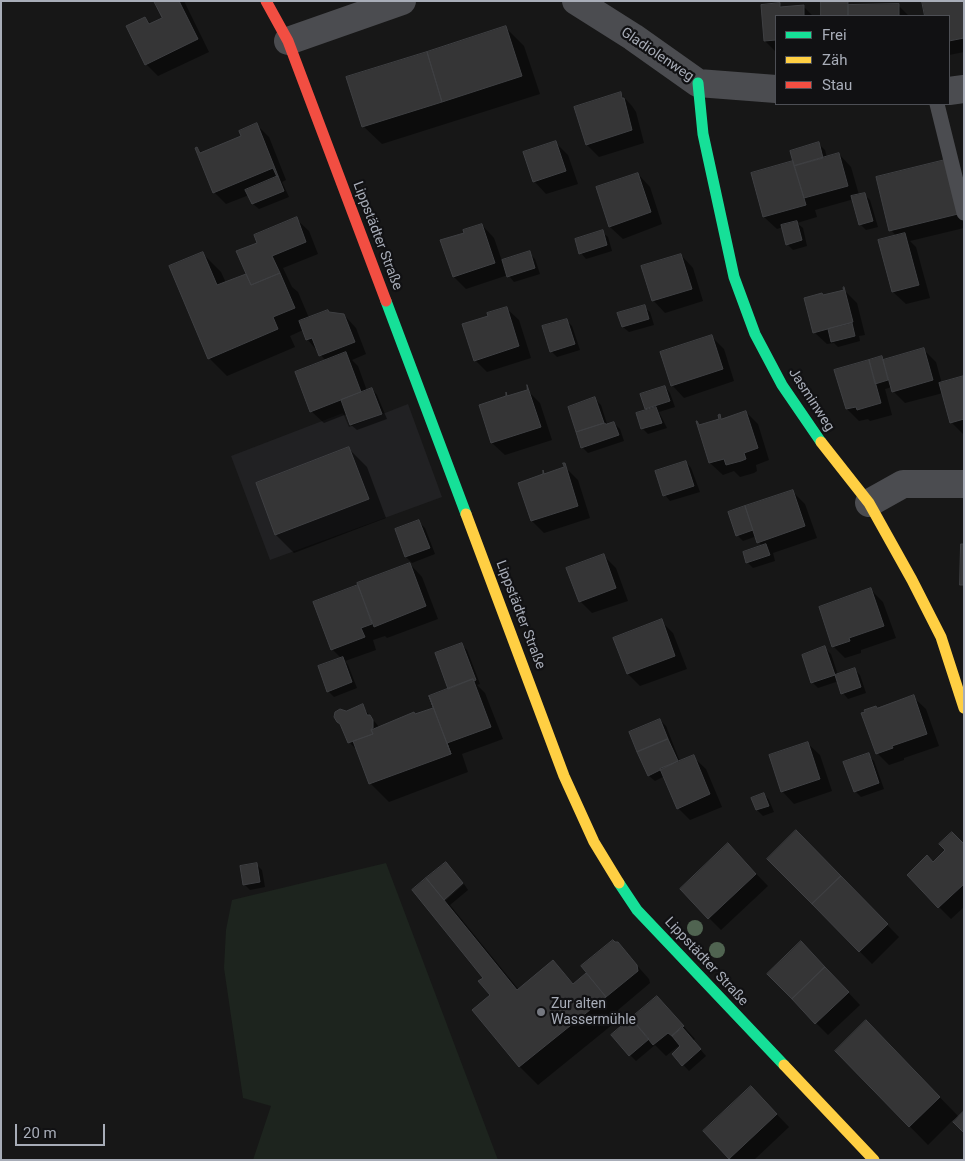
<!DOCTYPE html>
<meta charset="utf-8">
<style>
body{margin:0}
#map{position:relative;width:965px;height:1161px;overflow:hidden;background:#171717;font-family:Roboto,sans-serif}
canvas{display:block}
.frame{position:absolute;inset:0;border:2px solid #a8adb8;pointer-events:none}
.legend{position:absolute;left:775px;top:15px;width:175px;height:90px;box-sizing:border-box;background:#111113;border:1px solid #4d4f55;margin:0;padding:6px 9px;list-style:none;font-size:15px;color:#a8adb8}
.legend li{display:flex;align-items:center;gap:10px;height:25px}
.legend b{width:25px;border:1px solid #4d4f55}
.scale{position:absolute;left:15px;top:1124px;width:90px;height:22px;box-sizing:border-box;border:2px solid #a8adb8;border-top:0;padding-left:6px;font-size:15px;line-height:18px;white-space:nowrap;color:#a8adb8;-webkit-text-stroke:4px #111113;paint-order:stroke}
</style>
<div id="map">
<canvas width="965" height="1161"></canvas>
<div class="frame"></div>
<ul class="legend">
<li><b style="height:6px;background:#16e098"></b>Frei</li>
<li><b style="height:6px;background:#ffcf43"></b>Zäh</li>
<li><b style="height:6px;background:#f24e42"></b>Stau</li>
</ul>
<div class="scale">20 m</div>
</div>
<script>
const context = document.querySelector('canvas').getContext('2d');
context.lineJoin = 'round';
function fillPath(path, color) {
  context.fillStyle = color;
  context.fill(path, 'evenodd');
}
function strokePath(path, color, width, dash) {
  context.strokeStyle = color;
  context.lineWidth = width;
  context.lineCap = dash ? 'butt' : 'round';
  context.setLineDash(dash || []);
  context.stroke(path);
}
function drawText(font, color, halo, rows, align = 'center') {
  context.font = font + ' Roboto,sans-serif';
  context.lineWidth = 4.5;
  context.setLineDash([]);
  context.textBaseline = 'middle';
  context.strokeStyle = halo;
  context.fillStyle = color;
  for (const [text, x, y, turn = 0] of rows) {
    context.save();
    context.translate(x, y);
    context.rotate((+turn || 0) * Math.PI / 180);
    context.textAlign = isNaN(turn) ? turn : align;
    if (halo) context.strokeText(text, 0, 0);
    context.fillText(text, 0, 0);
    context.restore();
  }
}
const built = new Path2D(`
 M 408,404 L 442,497 L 270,560 L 231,456 L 343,413 L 349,427 Z`);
const green = new Path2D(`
 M 386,863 L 498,1160 L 253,1160 L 271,1106 L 243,1098 L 224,968 L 226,930 L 232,900 Z`);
const shadow = new Path2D(`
 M 155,1 L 184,1 L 209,52 L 158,76 L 146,64 L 145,18 L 151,24 L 164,18 Z
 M 822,1 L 847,1 L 852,6 L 898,5 L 909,16 L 822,16 Z
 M 923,1 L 964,1 L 964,52 L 949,55 L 949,16 L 926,16 Z
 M 779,4 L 783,8 L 803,6 L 813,16 L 776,16 L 776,52 L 765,41 Z
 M 506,28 L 524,46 L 540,94 L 382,144 L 363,126 Z
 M 620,93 L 632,106 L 636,112 L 644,143 L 599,157 L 587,145 Z
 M 257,125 L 269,137 L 286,180 L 282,182 L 289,197 L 259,209 L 253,204 L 249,195 L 226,204 L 214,192 L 197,148 L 202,153 L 243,137 Z
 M 556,143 L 568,155 L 578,184 L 546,194 L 534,181 Z
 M 819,144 L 825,150 L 827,158 L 839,154 L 851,167 L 859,195 L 864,194 L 870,200 L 878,227 L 866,230 L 860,224 L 854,199 L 815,210 L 817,217 L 797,223 L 803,228 L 807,246 L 793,250 L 787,244 L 783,227 L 777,229 L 764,217 L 795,162 Z
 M 638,174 L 650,187 L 662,224 L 623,239 L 610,227 L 598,188 Z
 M 964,201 L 964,228 L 910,241 L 916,247 L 930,298 L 906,304 L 893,292 L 879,241 L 897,237 L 891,230 Z
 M 296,219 L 309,231 L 318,254 L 283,268 L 292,287 L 298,292 L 309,318 L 330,313 L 344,315 L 356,328 L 366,354 L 352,360 L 358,366 L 367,391 L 372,389 L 377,395 L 387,419 L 357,430 L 351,425 L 347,414 L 324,423 L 311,411 L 326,361 L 307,339 L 303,330 L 290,336 L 295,347 L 227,376 L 209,358 L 203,254 L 221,272 L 226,283 L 247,274 L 259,243 Z
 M 482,225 L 494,238 L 502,261 L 529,253 L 535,259 L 540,274 L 514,282 L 508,275 L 466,289 L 454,277 L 442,241 L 466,233 Z
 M 602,232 L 608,237 L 612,251 L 586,259 L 581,253 Z
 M 681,255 L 693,268 L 703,301 L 665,313 L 653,300 Z
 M 845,291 L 857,303 L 865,335 L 859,336 L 860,341 L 838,347 L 834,343 L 827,344 L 814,332 L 824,296 Z
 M 644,307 L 650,312 L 654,325 L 629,332 L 623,327 Z
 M 506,308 L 519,320 L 531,358 L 487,372 L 475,360 L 490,316 Z
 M 566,320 L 572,326 L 580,350 L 557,357 L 551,351 Z
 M 712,337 L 724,349 L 734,381 L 684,398 L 672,385 Z
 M 924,350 L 936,362 L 942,384 L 964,377 L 964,435 L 951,422 L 943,393 L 905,403 L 893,391 L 892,387 L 885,389 L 892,415 L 870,421 L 868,419 L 859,421 L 847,409 L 882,358 L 884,360 Z
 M 665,387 L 670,393 L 675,407 L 659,412 L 667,428 L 648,434 L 642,428 L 649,410 L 646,408 Z
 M 528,391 L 540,403 L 552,440 L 505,455 L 492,443 L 481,406 Z
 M 595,399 L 601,405 L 607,424 L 614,423 L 620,429 L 624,441 L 588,453 L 582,447 Z
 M 746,412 L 758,424 L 769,460 L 756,465 L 757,471 L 754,473 L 740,477 L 734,471 L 723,475 L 710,463 L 699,427 Z
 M 349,449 L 367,467 L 386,518 L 294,553 L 276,535 L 257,483 Z
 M 686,462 L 691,468 L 700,492 L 670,501 L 665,495 Z
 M 566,468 L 578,480 L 590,518 L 544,533 L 532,521 L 520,483 Z
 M 793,492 L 805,504 L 817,538 L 773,553 L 775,561 L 753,568 L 747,562 L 763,546 L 758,542 L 757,536 L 743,541 L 737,535 Z
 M 419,522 L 425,528 L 435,554 L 412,563 L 406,557 L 396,530 Z
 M 604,556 L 616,568 L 628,601 L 592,613 L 580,601 Z
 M 410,564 L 422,577 L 438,619 L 387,638 L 385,636 L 373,640 L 376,650 L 345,661 L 348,665 L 357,688 L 334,697 L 328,691 L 342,659 L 332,649 L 314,603 Z
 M 871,590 L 883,602 L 896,638 L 861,650 L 861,653 L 845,658 L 833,646 Z
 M 661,621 L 673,633 L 687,669 L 640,686 L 628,674 L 615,639 Z
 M 461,644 L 467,650 L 480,684 L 477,685 L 485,693 L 503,739 L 462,754 L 468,772 L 389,802 L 371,784 L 357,747 L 355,748 L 349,742 L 346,712 L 362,706 L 379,727 L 435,708 L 450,689 Z
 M 825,648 L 831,654 L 838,675 L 854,669 L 860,675 L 866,693 L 848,699 L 843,693 L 839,681 L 818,688 L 812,682 Z
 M 913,697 L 926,709 L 939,746 L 904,758 L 904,760 L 889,765 L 877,753 L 877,709 Z
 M 660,720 L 666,726 L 680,762 L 693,757 L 706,769 L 722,807 L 690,820 L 678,808 L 665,776 L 655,781 L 649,776 L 631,732 Z
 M 807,743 L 820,755 L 832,791 L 794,804 L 782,791 Z
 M 868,755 L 874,761 L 884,789 L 861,797 L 855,791 Z
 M 764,794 L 769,800 L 774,812 L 763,816 L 757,810 L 752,799 Z
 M 796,832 L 899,937 L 872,964 L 769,859 Z
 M 964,845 L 964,907 L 951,919 L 939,907 L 933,863 L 947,850 Z
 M 740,857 L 768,886 L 721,930 L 709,918 Z
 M 256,864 L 262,870 L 265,887 L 250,890 L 244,884 Z
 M 446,864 L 445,901 L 464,884 L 468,890 L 450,905 L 519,990 L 553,962 L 574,984 L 617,943 L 649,979 L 650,983 L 618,1010 L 623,1016 L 538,1085 L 520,1067 L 474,1010 L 491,995 L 484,978 L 414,890 Z
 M 813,955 L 860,1005 L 828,1035 L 816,1023 Z
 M 669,1010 L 695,1039 L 693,1041 L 706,1056 L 689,1071 L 673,1054 L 684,1045 L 682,1043 L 666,1056 L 655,1045 L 636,1061 L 630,1055 Z
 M 884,1040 L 959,1117 L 964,1131 L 953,1120 L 928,1145 L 836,1051 Z
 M 763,1100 L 789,1127 L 754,1160 L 732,1160 L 705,1131 Z`);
const building = new Path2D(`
 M 154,1 L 179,1 L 198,39 L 145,65 L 126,26 L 145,17 L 149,24 L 162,18 Z
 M 821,1 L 848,1 L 848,16 L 821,16 Z
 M 922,1 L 964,1 L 964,38 L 949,41 L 949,16 L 925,16 Z
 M 780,3 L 780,7 L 804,5 L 804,16 L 776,16 L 776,40 L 764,41 L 761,5 Z
 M 899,4 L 899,16 L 848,16 L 848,5 Z
 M 506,26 L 522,76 L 442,102 L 427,52 Z
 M 427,52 L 442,102 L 362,127 L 346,77 Z
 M 621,92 L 622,98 L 624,98 L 632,130 L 586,145 L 574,107 Z
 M 257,123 L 278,176 L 277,177 L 273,168 L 213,193 L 195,148 L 197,147 L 200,153 L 241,136 L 239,131 Z
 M 556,141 L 566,171 L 533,182 L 523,152 Z
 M 819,142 L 823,158 L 794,166 L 790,151 Z
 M 839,153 L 848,186 L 804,198 L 794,166 Z
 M 945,160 L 958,214 L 889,231 L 876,177 Z
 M 793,161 L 806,205 L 763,217 L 751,173 Z
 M 638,173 L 651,212 L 609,227 L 596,187 Z
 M 278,176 L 284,191 L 252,204 L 245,190 Z
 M 865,193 L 873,221 L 859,225 L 851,196 Z
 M 297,217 L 306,242 L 272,256 L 280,273 L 251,285 L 236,251 L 257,243 L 254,235 Z
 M 797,221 L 802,240 L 786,245 L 781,225 Z
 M 482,224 L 495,263 L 453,277 L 440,240 L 464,233 L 463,230 Z
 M 603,230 L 607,245 L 579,254 L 575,239 Z
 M 905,233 L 919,285 L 892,292 L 878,240 Z
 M 530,251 L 535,268 L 507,277 L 502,260 Z
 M 203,252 L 217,285 L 246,274 L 251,285 L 280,273 L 295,308 L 273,317 L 278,329 L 208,359 L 169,266 Z
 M 681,254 L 692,289 L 652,301 L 641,266 Z
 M 844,287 L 853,322 L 813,333 L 804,298 L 822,293 L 823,295 L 844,290 L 843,288 Z
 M 645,305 L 649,319 L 622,327 L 617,313 Z
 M 507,307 L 519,346 L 474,361 L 462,324 L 488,316 L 487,313 Z
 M 328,310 L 329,312 L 344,314 L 355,342 L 319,356 L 312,338 L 306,340 L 299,321 Z
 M 567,319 L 575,344 L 550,352 L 542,326 Z
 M 852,323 L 855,336 L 831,342 L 828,329 Z
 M 712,335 L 723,369 L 671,386 L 660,352 Z
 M 924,348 L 933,380 L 892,392 L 883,360 Z
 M 346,352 L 361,392 L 310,412 L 295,372 Z
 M 882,356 L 888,380 L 875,384 L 869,360 Z
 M 869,360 L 881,403 L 857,410 L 856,407 L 846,409 L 834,370 Z
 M 964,376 L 964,419 L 950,423 L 939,383 Z
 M 527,385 L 541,427 L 491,443 L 479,405 L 506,396 L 506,392 L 507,396 L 527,390 Z
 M 665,386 L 670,401 L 645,409 L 640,394 Z
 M 372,388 L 382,414 L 350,425 L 341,400 Z
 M 595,397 L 604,423 L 576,432 L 568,407 Z
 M 656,407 L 662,423 L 641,429 L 636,413 Z
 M 746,411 L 758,448 L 744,453 L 746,459 L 741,461 L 726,465 L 724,459 L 709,463 L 696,421 L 697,421 L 699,425 L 719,419 L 718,415 L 720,414 L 721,419 Z
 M 614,422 L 619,435 L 581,448 L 576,432 L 604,423 L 606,424 Z
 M 349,447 L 369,499 L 275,535 L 256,483 Z
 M 686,461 L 694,486 L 663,496 L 655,471 Z
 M 563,463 L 565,463 L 578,506 L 531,521 L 518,483 L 543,474 L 543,470 L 544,474 L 564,467 Z
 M 793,490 L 805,526 L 757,543 L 745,506 Z
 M 745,506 L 753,530 L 736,536 L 728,512 Z
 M 419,520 L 430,548 L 405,557 L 395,529 Z
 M 766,544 L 770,555 L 746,563 L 743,552 Z
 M 961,544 L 964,544 L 964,585 L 960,585 Z
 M 604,554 L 616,588 L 579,602 L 566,568 Z
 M 410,563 L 426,606 L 374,627 L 357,583 Z
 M 358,585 L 372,624 L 361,628 L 365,637 L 331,650 L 313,602 Z
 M 871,588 L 884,626 L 849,638 L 850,641 L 832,647 L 819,607 Z
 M 662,619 L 675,656 L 627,674 L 613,638 Z
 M 462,643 L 476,680 L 474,681 L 473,679 L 448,689 L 435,653 Z
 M 825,646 L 835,675 L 811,683 L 802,655 Z
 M 343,657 L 352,682 L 327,692 L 318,666 Z
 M 855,668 L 861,687 L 841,694 L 835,675 Z
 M 473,679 L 491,727 L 447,743 L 451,754 L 429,696 Z
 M 914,695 L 927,734 L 892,746 L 893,748 L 876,754 L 861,713 L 865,712 L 864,710 L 876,706 L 877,708 Z
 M 429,696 L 451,754 L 369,784 L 353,741 L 373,734 L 371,730 L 414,712 L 415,714 L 433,708 Z
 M 363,704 L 367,715 L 370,715 L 373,720 L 373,728 L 371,729 L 373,734 L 348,743 L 340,724 L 337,722 L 334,717 L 335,712 L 340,709 L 346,711 Z
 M 660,719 L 668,739 L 637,752 L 629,732 Z
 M 668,739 L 678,761 L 648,776 L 637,752 Z
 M 808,742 L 820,779 L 781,792 L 769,755 Z
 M 869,753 L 879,783 L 854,792 L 843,762 Z
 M 694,755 L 710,794 L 677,809 L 660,769 Z
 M 764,793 L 769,806 L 756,810 L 751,798 Z
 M 796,830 L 841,876 L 812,904 L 767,859 Z
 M 952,832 L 964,844 L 964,884 L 938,908 L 907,875 L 927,855 L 933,862 L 945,850 L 939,844 Z
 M 728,843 L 756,874 L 708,919 L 680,889 Z
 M 446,862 L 463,883 L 444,900 L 426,878 Z
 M 257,863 L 260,882 L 243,885 L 240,866 Z
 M 841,876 L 888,924 L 859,952 L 812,904 Z
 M 426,878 L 517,990 L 553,960 L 573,984 L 586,973 L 606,997 L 519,1067 L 472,1010 L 490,995 L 478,981 L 483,978 L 412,890 Z
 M 613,940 L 615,942 L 618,942 L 637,965 L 638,971 L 606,997 L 581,966 Z
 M 801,941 L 825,967 L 792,999 L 767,974 Z
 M 825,967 L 849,992 L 815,1024 L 792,999 Z
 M 657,996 L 684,1026 L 672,1036 L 668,1033 L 653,1045 L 631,1018 Z
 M 631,1018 L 649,1039 L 629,1056 L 611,1035 Z
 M 866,1020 L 940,1097 L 909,1127 L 835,1051 Z
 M 682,1027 L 701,1049 L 682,1066 L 672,1054 L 680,1046 L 672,1036 Z
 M 751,1086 L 777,1114 L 729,1159 L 703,1131 Z
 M 964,1111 L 964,1133 L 953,1122 Z`);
const lane = new Path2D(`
 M 937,104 L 964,213`);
const street = new Path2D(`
 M 576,1 L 633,37 L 698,83 L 776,89
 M 288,41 L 402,1
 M 949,91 L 964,89
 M 869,503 L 903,484 L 964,484`);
const fast = new Path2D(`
 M 698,83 L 703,134 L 734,277 L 755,334 L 782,385 L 821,442
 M 386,301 L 466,514
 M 619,883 L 637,910 L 784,1065`);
const slow = new Path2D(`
 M 821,442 L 869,503 L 912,580 L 941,637 L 964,708
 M 466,514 L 564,776 L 594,842 L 619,883
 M 784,1065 L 874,1160`);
const jam = new Path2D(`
 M 266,1 L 288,41 L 386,301`);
const trees = [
 [695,928],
 [717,950]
];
const markers = [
 [541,1012,5,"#757880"]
];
const streetNames = [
 ["Gladiolenweg",657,55,34],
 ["Lippstädter Straße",377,236,69],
 ["Jasminweg",811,400,57],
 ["Lippstädter Straße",520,615,69],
 ["Lippstädter Straße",706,962,47]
];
const poiNames = [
 ["Zur alten",551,1004],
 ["Wassermühle",551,1020]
];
fillPath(built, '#212123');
fillPath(green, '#1d241e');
fillPath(shadow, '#0007');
fillPath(building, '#353536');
strokePath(building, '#3f4043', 1);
strokePath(lane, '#4b4c50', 15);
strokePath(street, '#4b4c50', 28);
strokePath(fast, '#16e098', 11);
strokePath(slow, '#ffcf43', 11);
strokePath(jam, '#f24e42', 11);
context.fillStyle = '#506451';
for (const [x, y] of trees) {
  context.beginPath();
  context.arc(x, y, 8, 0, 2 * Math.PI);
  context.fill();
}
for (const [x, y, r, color] of markers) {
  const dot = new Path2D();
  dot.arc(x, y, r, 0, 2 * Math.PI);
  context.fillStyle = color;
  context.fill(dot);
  strokePath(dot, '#111113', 2);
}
drawText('14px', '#a8adb8', '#111113', streetNames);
drawText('14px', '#a8adb8', '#111113', poiNames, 'left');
</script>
